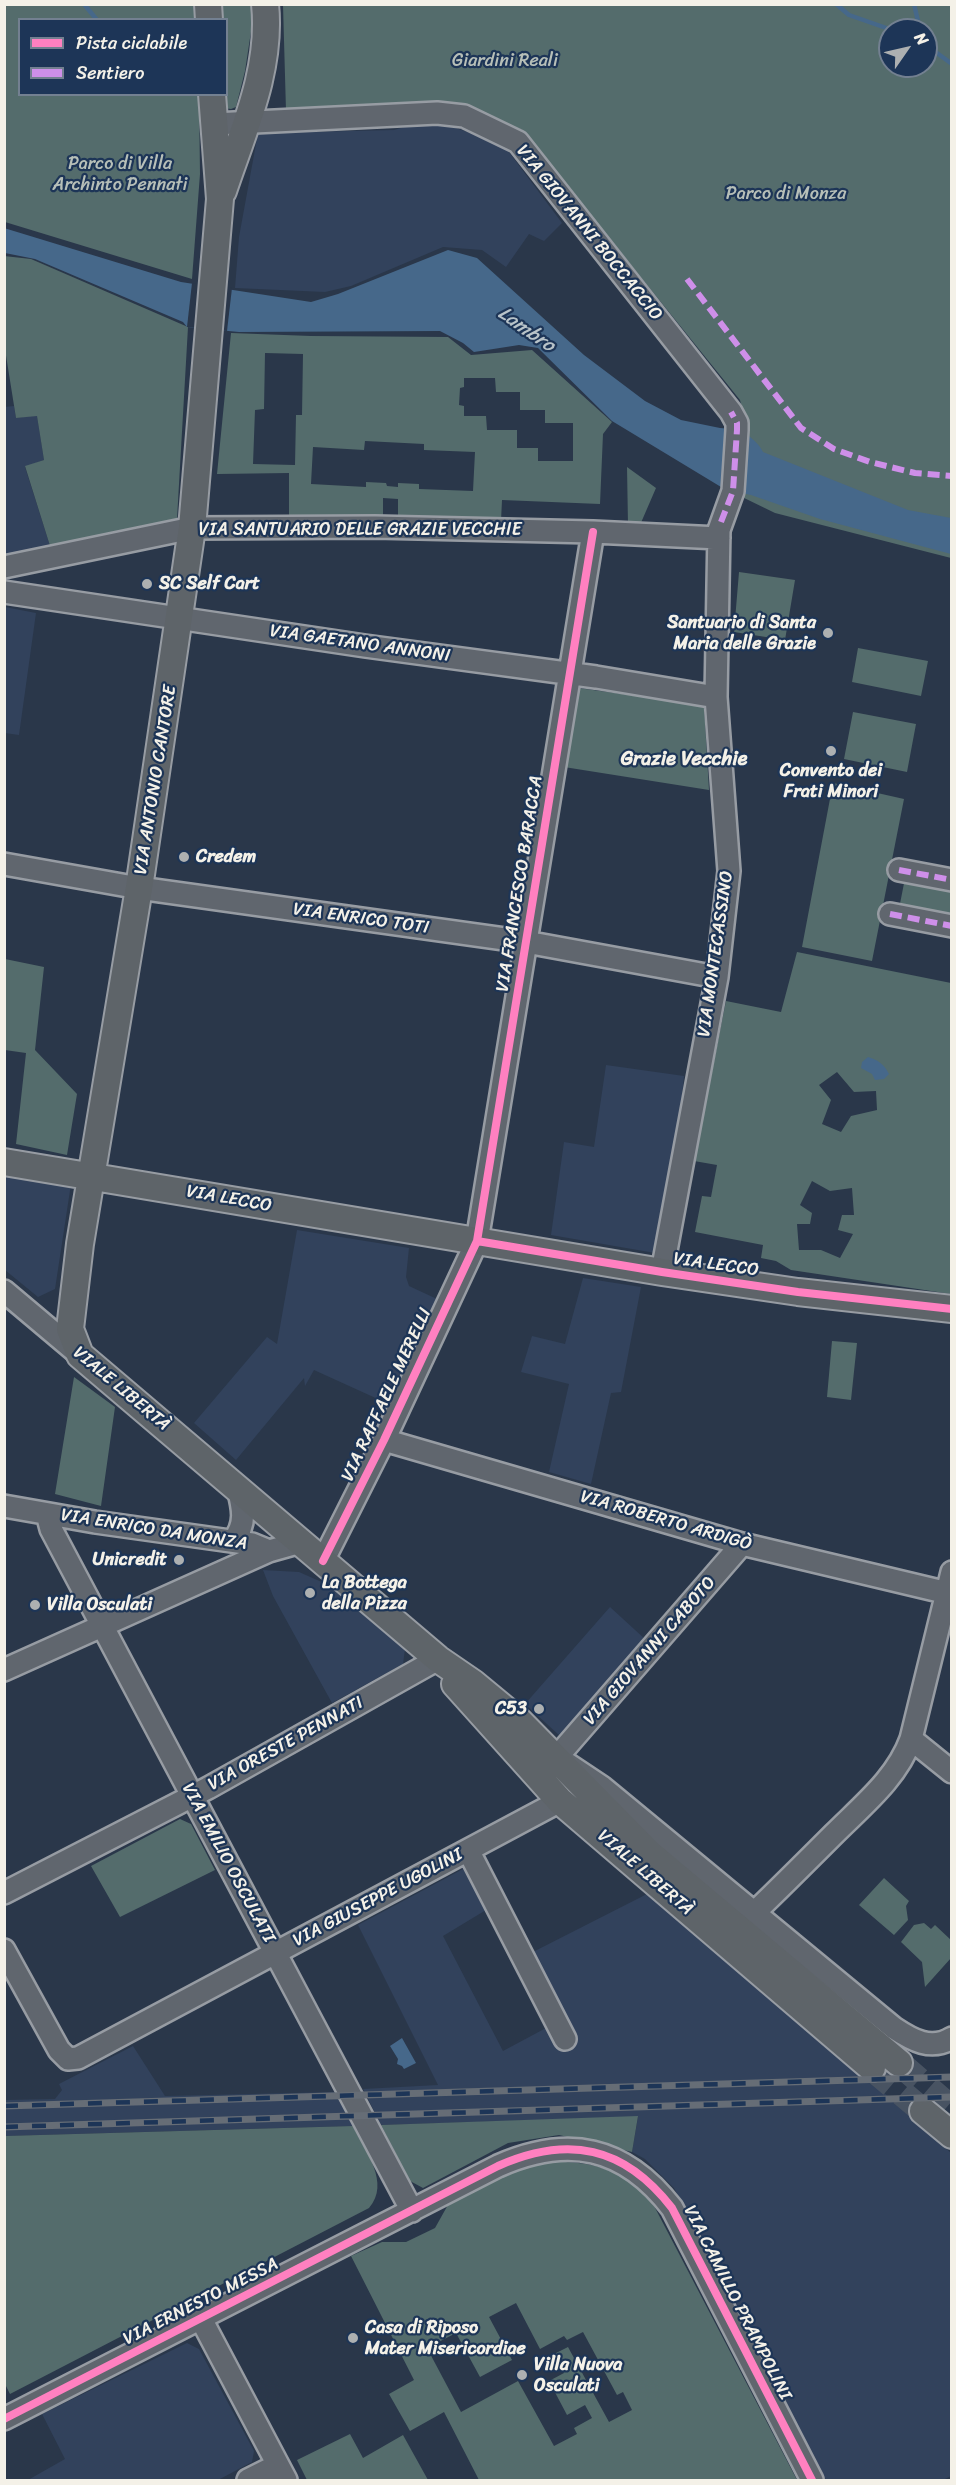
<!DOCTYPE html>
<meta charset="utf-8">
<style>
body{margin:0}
#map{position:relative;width:956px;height:2485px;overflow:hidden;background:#2a374a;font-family:Sriracha,sans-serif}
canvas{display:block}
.frame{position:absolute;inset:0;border:6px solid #f4f1e8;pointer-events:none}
.legend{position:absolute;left:18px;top:18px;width:210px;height:78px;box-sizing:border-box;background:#1d3557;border:2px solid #738091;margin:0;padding:8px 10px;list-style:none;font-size:18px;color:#f4f1e8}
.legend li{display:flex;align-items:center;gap:12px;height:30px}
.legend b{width:30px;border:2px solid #738091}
.north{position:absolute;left:878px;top:18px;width:60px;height:60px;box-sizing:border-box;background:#1d3557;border:2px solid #738091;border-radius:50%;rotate:56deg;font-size:16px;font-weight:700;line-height:24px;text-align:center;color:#f4f1e8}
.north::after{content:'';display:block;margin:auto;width:21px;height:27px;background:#adb0b1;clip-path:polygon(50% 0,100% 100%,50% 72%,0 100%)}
</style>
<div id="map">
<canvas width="956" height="2485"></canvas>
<div class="frame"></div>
<ul class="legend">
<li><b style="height:8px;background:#ff80c0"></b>Pista ciclabile</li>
<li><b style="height:8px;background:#ce8fe9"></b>Sentiero</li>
</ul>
<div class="north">N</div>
</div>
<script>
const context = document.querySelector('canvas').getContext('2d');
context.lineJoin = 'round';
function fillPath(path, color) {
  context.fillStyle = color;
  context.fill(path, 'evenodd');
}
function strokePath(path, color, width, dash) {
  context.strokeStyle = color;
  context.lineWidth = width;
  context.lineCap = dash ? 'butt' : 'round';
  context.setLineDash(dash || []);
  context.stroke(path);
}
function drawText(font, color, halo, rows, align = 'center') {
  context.font = font + ' Sriracha,sans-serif';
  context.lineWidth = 4.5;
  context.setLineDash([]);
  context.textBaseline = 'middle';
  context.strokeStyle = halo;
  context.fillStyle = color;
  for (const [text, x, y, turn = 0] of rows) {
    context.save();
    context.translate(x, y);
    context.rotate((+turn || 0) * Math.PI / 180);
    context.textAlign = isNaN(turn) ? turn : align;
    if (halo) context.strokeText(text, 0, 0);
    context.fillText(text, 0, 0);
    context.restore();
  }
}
const built = new Path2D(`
 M 441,123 L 503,144 L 562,223 L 544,241 L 529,234 L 506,267 L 482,250 L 443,247 L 351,286 L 325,292 L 235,288 L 239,237 L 258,133 L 394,130 L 407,126 Z
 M 14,406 L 16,418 L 37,415 L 44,460 L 25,467 L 51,549 L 5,555 L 4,407 Z
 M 5,607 L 36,613 L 19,735 L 5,733 Z
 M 606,1065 L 684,1076 L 680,1116 L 655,1253 L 551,1235 L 564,1142 L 594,1147 Z
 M 4,1174 L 71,1184 L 55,1289 L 38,1297 L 5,1270 Z
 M 297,1230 L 409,1248 L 406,1277 L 409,1286 L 437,1299 L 391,1405 L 314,1370 L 305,1386 L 304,1378 L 236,1460 L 194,1423 L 267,1337 L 277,1344 Z
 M 583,1278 L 641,1287 L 621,1392 L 611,1393 L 591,1484 L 549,1472 L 569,1384 L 521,1372 L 532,1336 L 565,1344 Z
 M 263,1570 L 299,1572 L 333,1587 L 343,1598 L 405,1649 L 403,1664 L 332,1703 L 273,1596 Z
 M 610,1607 L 646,1640 L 560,1736 L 525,1704 Z
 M 463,1869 L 486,1910 L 443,1936 L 503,2051 L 546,2028 L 556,2046 L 576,2037 L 545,1974 L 529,1954 L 647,1894 L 862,2073 L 951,2153 L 951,2476 L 943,2480 L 826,2480 L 674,2188 L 645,2159 L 632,2152 L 638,2117 L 381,2125 L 363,2089 L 438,2085 L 358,1925 Z
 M 133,2046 L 165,2096 L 336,2092 L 353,2126 L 5,2136 L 4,2100 L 55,2099 L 62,2090 L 59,2084 Z
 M 187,2343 L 199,2349 L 254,2451 L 252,2462 L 218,2480 L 28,2480 L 65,2459 L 42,2414 Z`);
const green = new Path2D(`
 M 5,5 L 196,5 L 197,19 L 20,20 L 20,94 L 199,95 L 200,174 L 192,279 L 5,222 Z
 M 216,5 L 255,5 L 245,71 L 236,107 L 231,109 L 224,108 L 221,95 L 226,94 L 226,20 L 217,19 Z
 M 283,5 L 951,5 L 951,558 L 775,513 L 740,496 L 745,419 L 740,400 L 522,130 L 450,102 L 316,112 L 286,111 ZM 890,30 L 926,30 L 926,66 L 890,66 Z
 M 4,256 L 31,259 L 188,327 L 177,519 L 51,549 L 25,466 L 44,460 L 37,416 L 16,418 L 4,343 Z
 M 231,333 L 311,336 L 448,337 L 471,355 L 532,350 L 612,422 L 603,434 L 600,504 L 502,500 L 501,521 L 398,517 L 398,499 L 383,498 L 383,516 L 289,515 L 289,473 L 217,474 ZM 265,353 L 303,354 L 302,415 L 296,415 L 295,465 L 253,464 L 255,410 L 264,409 ZM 464,378 L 495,378 L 496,392 L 520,392 L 520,410 L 545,410 L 545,423 L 573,423 L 573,461 L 538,461 L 538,448 L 517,448 L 517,430 L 487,430 L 486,416 L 464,416 L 464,406 L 459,405 L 460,388 L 464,387 ZM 365,441 L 424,444 L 424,450 L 475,452 L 473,491 L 419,489 L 419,484 L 398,483 L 398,487 L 387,486 L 386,483 L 366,482 L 366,487 L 311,484 L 313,447 L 364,450 Z
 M 627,467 L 656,488 L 640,525 L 628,525 Z
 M 739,572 L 795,580 L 785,640 L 734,632 Z
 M 858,648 L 928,661 L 921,696 L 852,682 Z
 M 578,688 L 704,705 L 709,790 L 564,767 Z
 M 853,712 L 916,724 L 907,772 L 844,759 Z
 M 833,783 L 904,799 L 872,961 L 802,947 Z
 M 907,868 L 951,877 L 951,930 L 897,919 Z
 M 797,952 L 951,983 L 951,1294 L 791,1270 L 776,1261 L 761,1258 L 763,1245 L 695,1232 L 702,1196 L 711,1197 L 717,1165 L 694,1161 L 726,1001 L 781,1012 ZM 837,1072 L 854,1092 L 876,1091 L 877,1110 L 851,1116 L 841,1132 L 822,1124 L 831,1100 L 819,1085 ZM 812,1181 L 830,1191 L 852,1188 L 854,1215 L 842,1215 L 838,1230 L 853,1234 L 840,1258 L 821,1250 L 799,1250 L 797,1224 L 810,1224 L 812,1213 L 800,1205 Z
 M 5,959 L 44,967 L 35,1050 L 77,1094 L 67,1155 L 16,1144 L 26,1053 L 5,1050 Z
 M 832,1341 L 857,1343 L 851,1400 L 827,1397 Z
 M 74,1377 L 115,1407 L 101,1506 L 55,1494 Z
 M 180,1819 L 191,1824 L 215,1870 L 120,1917 L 91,1866 Z
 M 884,1878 L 909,1901 L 906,1906 L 908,1920 L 894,1935 L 859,1905 Z
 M 924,1923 L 931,1929 L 935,1925 L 952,1941 L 951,1958 L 925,1987 L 922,1962 L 901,1942 L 914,1925 Z
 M 638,2116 L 632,2152 L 559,2135 L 508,2143 L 423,2188 L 410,2181 L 381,2125 Z
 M 353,2126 C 365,2151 391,2183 369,2208 L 10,2394 L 4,2382 L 5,2136 Z
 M 549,2161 C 597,2163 618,2167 652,2202 L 797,2480 L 479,2480 L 444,2412 L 410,2431 L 389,2394 L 414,2380 L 351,2256 L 382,2242 L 406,2242 L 435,2228 L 449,2203 L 522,2168 ZM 516,2303 L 540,2349 L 564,2336 L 567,2340 L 583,2332 L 617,2395 L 623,2392 L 632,2410 L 609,2422 L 568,2347 L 554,2354 L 564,2373 L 549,2381 L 567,2415 L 585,2405 L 592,2418 L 574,2428 L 577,2434 L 554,2446 L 518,2381 L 461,2412 L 427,2348 L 456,2333 L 480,2377 L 512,2360 L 489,2317 Z
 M 350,2434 L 363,2458 L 403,2435 L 428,2480 L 307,2480 L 297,2460 Z`);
const water = new Path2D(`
 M 4,228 L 181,282 L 311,302 L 338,294 L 448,250 L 477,258 L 584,355 L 645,401 L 681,420 L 720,428 L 744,430 C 751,440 757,440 763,452 L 908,510 L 951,518 L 951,554 L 820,519 L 751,495 L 726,490 L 612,421 L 538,348 L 519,345 L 474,352 L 463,343 L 440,331 L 239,332 L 187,327 L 183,322 L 35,259 L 5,253 Z
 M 868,1057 C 878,1060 884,1064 889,1074 L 884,1079 L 875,1080 L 872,1074 L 861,1068 L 862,1062 Z
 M 402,2038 L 416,2063 L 404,2069 L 402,2066 L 397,2064 L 398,2059 L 390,2046 Z`);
const pier = new Path2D(`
 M 192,283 L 232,288 L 227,331 L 187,327 Z`);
const stream = new Path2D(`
 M 84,4 L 97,20
 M 836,4 L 849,15 L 892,30
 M 914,4 L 920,30
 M 926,45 L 952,64`);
const majorTunnel = new Path2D(`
 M 899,2063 L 952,2109
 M 872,2068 L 923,2111`);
const minor = new Path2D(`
 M 214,124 L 437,113 L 464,116 L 518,142 L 731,412 L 737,423 L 737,430 L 733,491 L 719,530 L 716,697 L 729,871 L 717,977 L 662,1272
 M 4,567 L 192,528 L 375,527 L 593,532 L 719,538
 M 4,592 L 365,646 L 596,677 L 716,697
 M 4,864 L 139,888 L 526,942 L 717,977
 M 899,870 L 952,880
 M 890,914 L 952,926
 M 4,1291 L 80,1355
 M 384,1440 L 742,1544 L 952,1594
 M 4,1506 L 95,1522 L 252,1544 L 269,1551
 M 47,1514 L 51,1529 L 412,2211
 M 233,1541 C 247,1524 243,1508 238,1488
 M 742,1544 L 557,1757 L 602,1787 L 894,2028 C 912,2040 931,2051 952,2038
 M 323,1561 L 384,1440 L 477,1241 L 593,532
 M 4,1670 L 269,1551 L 301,1542
 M 911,1739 L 952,1772
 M 468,1850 L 565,2039
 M 4,1893 L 208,1788 L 438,1659
 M 755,1912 C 781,1887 807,1861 834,1834 C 863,1805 897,1778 911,1739 L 952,1572
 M 4,1950 L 59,2050 L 68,2059 L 78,2058 L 560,1801
 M 201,2319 L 286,2480
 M 4,2419 L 498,2166 C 568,2135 624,2146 672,2208 L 812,2480
 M 248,2480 L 278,2465`);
const major = new Path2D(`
 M 208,4 L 209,20
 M 212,94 L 220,199 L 192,528 L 139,888 L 80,1244 L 70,1329 L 80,1355 L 438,1659 L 473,1683 L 519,1721 L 650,1854 L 899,2063
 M 223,191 C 243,131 272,69 265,4
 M 4,1162 L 662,1272 L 798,1292 L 952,1309
 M 455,1684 L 560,1801 L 872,2068
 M 923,2111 L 952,2135`);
const rail = new Path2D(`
 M 4,2106 L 952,2077
 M 4,2127 L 952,2097`);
const quiet = new Path2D(`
 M 687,279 L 801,428 L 834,449 L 870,462 L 915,473 L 952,476
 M 721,522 L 733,491 L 737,430 L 737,423 L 731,412
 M 899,870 L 952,880
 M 890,914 L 952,926`);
const cycleway = new Path2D(`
 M 477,1241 L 662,1272 L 798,1292 L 952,1309
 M 323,1561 L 384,1440 L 477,1241 L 593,532
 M 4,2419 L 498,2166 C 568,2135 624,2146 672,2208 L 812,2480`);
const markers = [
 [147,584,6,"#adb0b1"],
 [828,633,6,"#adb0b1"],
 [831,751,6,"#adb0b1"],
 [184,857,6,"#adb0b1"],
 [179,1560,6,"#adb0b1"],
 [310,1593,6,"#adb0b1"],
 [35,1605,6,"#adb0b1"],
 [539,1709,6,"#adb0b1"],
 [353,2338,6,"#adb0b1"],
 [522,2375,6,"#adb0b1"]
];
const parkNames = [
 ["Giardini Reali",505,61],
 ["Parco di Villa",120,164],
 ["Archinto Pennati",120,185],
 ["Parco di Monza",786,194]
];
const streetNames = [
 ["VIA GIOVANNI BOCCACCIO",589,233,51],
 ["VIA SANTUARIO DELLE GRAZIE VECCHIE",360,530],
 ["VIA GAETANO ANNONI",360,644,8],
 ["VIA ANTONIO CANTORE",156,780,-81],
 ["VIA FRANCESCO BARACCA",520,884,-81],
 ["VIA ENRICO TOTI",361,919,8],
 ["VIA MONTECASSINO",716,954,-82],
 ["VIA LECCO",229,1199,10],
 ["VIA LECCO",716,1265,8],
 ["VIALE LIBERTÀ",121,1389,40],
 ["VIA RAFFAELE MERELLI",387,1395,-65],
 ["VIA ROBERTO ARDIGÒ",666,1521,16],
 ["VIA ENRICO DA MONZA",154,1530,9],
 ["VIA GIOVANNI CABOTO",650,1651,-49],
 ["VIA ORESTE PENNATI",286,1744,-29],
 ["VIA EMILIO OSCULATI",228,1863,62],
 ["VIALE LIBERTÀ",645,1873,41],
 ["VIA GIUSEPPE UGOLINI",378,1898,-28],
 ["VIA ERNESTO MESSA",201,2302,-27],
 ["VIA CAMILLO PRAMPOLINI",737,2303,63]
];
const poiNames = [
 ["SC Self Cart",159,584],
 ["Santuario di Santa",816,623,"right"],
 ["Maria delle Grazie",816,644,"right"],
 ["Convento dei",831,771,"center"],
 ["Frati Minori",831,792,"center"],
 ["Credem",196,857],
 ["Unicredit",167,1560,"right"],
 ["La Bottega",322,1583],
 ["della Pizza",322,1604],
 ["Villa Osculati",47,1605],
 ["C53",527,1709,"right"],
 ["Casa di Riposo",365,2328],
 ["Mater Misericordiae",365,2349],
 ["Villa Nuova",534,2365],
 ["Osculati",534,2386]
];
const waterNames = [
 ["Lambro",526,330,35]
];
const neighbourhoodNames = [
 ["Grazie Vecchie",684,760]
];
fillPath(built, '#32425c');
fillPath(green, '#546c6c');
fillPath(water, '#46688a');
fillPath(pier, '#2a374a');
strokePath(stream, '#46688a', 4.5);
strokePath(majorTunnel, '#485362', 26, [26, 13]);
strokePath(minor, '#979ca3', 26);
strokePath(major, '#979ca3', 30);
strokePath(minor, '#60666e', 21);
strokePath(major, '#5e6469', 26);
strokePath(rail, '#666d76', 7);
strokePath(rail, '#1d3557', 4.5, [14]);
strokePath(quiet, '#ce8fe9', 6, [12, 6]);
strokePath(cycleway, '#ff80c0', 8);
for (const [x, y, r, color] of markers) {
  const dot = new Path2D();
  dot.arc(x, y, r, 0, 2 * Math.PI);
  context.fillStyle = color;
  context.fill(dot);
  strokePath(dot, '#1d3557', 2);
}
drawText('18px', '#b7bfb8', '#1d3557', parkNames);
drawText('18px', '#f4f1e8', '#1d3557', streetNames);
drawText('bold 18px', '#f4f1e8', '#1d3557', poiNames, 'left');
drawText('italic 20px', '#b8c3c9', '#1d3557', waterNames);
drawText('bold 20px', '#f4f1e8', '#1d3557', neighbourhoodNames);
</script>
